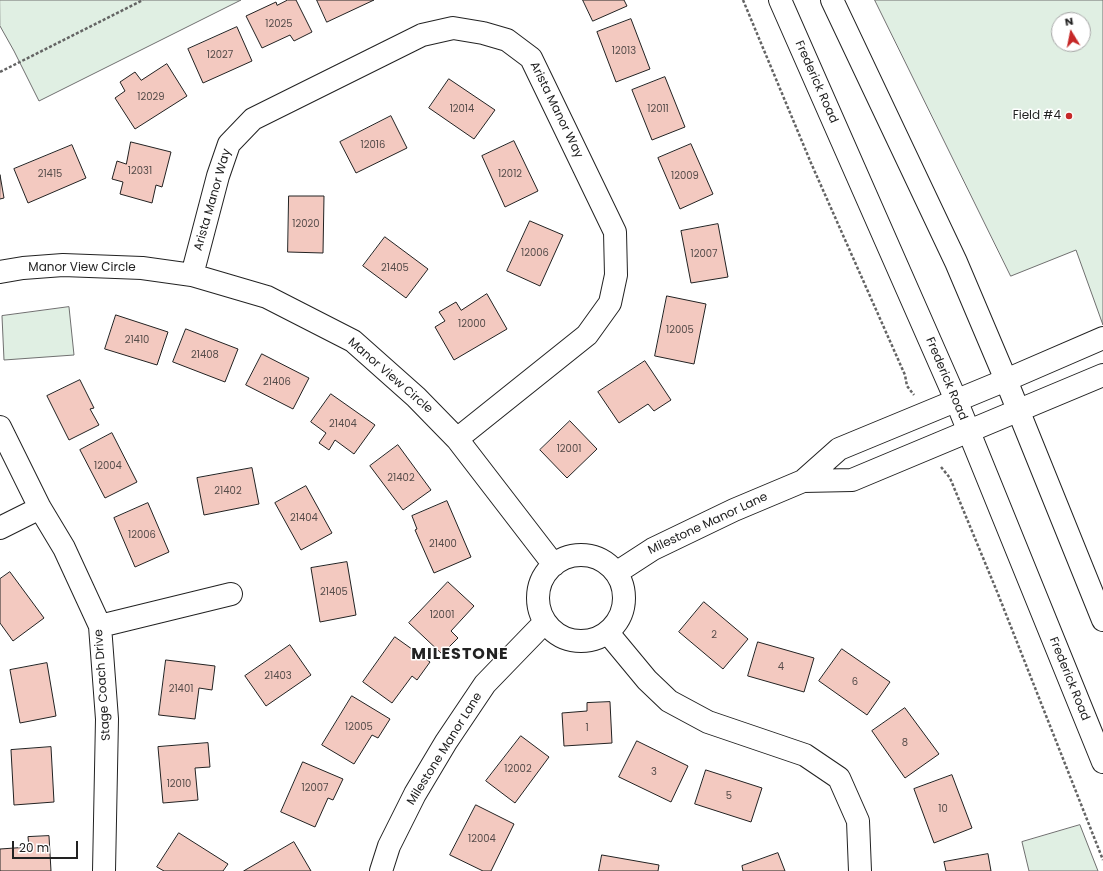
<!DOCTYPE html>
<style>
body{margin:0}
#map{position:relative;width:1103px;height:871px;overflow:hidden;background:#fff;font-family:Poppins,sans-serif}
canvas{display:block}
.north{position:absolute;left:1051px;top:12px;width:40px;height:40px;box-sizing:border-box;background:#fff;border:1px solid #a7a7a7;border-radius:50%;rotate:350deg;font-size:11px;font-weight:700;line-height:16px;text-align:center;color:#222}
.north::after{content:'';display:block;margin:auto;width:14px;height:18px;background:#c62828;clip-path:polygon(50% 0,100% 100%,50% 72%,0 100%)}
.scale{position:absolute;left:12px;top:841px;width:66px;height:18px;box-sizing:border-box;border:2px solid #222;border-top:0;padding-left:5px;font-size:12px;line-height:14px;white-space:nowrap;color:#222;-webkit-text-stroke:3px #fff;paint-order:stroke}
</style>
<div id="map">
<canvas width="1103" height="871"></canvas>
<div class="north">N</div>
<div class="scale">20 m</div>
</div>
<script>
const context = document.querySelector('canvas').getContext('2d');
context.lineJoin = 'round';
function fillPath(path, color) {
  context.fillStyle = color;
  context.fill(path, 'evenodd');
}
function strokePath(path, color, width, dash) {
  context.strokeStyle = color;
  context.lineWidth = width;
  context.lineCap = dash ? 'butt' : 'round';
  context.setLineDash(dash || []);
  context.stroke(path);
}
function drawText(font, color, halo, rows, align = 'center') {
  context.font = font + ' Poppins,sans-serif';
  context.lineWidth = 3;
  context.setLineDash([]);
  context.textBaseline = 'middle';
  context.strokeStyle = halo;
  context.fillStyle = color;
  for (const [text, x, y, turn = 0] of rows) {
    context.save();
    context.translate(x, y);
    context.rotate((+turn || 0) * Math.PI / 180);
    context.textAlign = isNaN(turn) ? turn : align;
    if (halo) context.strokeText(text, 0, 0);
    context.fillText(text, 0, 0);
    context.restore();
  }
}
const green = new Path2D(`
 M 0,0 L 241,0 L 39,101 L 14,51 L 0,26 Z
 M 875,0 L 1103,0 L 1103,325 L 1076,250 L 1011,276 ZM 1059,20 L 1083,20 L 1083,44 L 1059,44 Z
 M 69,307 L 74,355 L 4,360 L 2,316 Z
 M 1080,825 L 1098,871 L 1029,871 L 1022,842 Z`);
const building = new Path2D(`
 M 288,0 L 296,0 L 312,32 L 294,41 L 290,35 L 262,48 L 246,16 L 276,2 L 277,5 Z
 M 317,0 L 374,0 L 327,22 Z
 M 583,0 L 624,0 L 627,6 L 593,21 Z
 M 631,19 L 650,69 L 616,82 L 597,32 Z
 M 237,27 L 252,61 L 203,83 L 188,49 Z
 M 167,64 L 187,96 L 135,129 L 115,98 L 125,91 L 120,82 L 135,72 L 141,80 Z
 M 665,77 L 685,127 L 652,140 L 632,90 Z
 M 449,79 L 495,110 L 474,139 L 429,108 Z
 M 391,116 L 407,148 L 356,173 L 340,142 Z
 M 514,141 L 538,191 L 505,207 L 482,156 Z
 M 131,142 L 171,152 L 162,187 L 156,185 L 152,203 L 120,194 L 123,182 L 112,179 L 117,161 L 126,164 Z
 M 691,144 L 713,194 L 680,209 L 658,158 Z
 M 72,145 L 86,178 L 28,203 L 14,169 Z
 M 0,175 L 4,198 L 0,199 Z
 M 289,196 L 324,196 L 323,253 L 288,252 Z
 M 530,221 L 563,235 L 540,286 L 507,271 Z
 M 718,224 L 728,277 L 691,283 L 681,231 Z
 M 385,237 L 428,269 L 406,298 L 363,266 Z
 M 487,294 L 507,329 L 454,360 L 435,327 L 445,321 L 439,312 L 456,302 L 461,310 Z
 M 667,296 L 706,304 L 694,364 L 655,356 Z
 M 116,315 L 168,332 L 157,365 L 105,349 Z
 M 186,329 L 238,349 L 225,382 L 173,362 Z
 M 262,354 L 309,378 L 293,409 L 246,385 Z
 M 645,361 L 671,400 L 654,411 L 648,404 L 619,423 L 598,392 Z
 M 80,380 L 94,408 L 90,409 L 99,425 L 69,440 L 47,396 Z
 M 331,394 L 375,425 L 354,454 L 335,440 L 329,450 L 319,443 L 326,433 L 311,422 Z
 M 570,421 L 597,449 L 567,478 L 540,450 Z
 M 112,433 L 137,482 L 105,498 L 80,450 Z
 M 398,445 L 431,490 L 403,510 L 370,466 Z
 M 252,468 L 259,504 L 204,515 L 197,478 Z
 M 306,486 L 332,533 L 301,550 L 275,503 Z
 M 447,501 L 471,557 L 434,573 L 415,530 L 417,529 L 412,516 Z
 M 148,503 L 169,552 L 135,567 L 114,518 Z
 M 347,562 L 356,615 L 320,622 L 311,568 Z
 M 10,572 L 44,618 L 13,641 L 0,623 L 0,579 Z
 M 448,582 L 474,606 L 451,631 L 458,638 L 442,654 L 409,623 Z
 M 704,602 L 748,639 L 723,669 L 679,632 Z
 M 395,637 L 430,662 L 417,680 L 412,676 L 392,703 L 363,682 Z
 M 758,642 L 814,658 L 804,692 L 748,676 Z
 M 290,645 L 311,675 L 266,706 L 245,676 Z
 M 842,649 L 890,682 L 867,715 L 819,681 Z
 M 166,660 L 215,666 L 212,690 L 199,688 L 195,719 L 159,715 Z
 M 47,663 L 56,716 L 20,723 L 10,670 Z
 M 352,696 L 390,719 L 378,738 L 372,735 L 354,764 L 322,745 Z
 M 610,702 L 612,743 L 564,746 L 562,713 L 587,711 L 587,703 Z
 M 905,708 L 939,754 L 905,778 L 872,731 Z
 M 521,736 L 549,757 L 515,803 L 486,781 Z
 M 637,741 L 688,766 L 671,802 L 619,777 Z
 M 208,743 L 210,767 L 195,768 L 198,800 L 163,803 L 158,747 Z
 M 51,747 L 54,802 L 14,805 L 11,750 Z
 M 303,762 L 343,779 L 333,800 L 328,798 L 315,827 L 281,812 Z
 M 706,770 L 762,788 L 751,822 L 695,804 Z
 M 952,775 L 972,828 L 934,843 L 914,789 Z
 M 476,805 L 514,824 L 491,871 L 483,871 L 450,855 Z
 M 179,833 L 228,864 L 223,871 L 164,871 L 157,867 Z
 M 49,836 L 51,871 L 0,871 L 0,849 L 29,847 L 28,837 Z
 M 294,842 L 311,871 L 244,871 Z
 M 778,853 L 785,871 L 743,871 L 742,866 Z
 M 988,854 L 991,871 L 946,871 L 944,862 Z
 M 602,855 L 659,865 L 658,871 L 599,871 Z`);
const path = new Path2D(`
 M 743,0 L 811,163 L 905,375 L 907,386 L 914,395
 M 0,72 L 143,0
 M 941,467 L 950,478 L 998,594 L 1103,860`);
const minor = new Path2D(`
 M 0,272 L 23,268 L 63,265 L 142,268 L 192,275 L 267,297 L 353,341 L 416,397 L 457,439 L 554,565
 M 192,275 L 218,176 L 229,144 L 253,119 L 422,35 L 453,28 L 483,33 L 507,40 L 531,58 L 615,232 L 616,275 L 610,303 L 587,335 L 457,439
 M 0,427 L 40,508 L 64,548 L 100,626 L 107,719 L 104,871
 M 803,481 L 852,480 L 1103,375
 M 0,528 L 40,508
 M538 598a43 43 0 1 1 86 0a43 43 0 1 1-86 0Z
 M 616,573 L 653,549 L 734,510 L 803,481 L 839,449 L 1006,380 L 1103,338
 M 100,626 L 231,594
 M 608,633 L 647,680 L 669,701 L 708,722 L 805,755 L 839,778 L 858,821 L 860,871
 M 381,871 L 389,846 L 415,794 L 446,742 L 485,684 L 545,622`);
const major = new Path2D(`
 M 780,0 L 956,400 L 1103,762
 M 832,0 L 956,262 L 1006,380 L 1103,620`);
const markers = [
 [1069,116,4,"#c62828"]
];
const numberNames = [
 ["12025",279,24],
 ["12013",624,51],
 ["12027",220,55],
 ["12029",151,97],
 ["12014",462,109],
 ["12011",658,109],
 ["12016",373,145],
 ["12031",140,171],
 ["21415",50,174],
 ["12012",510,174],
 ["12009",685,176],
 ["12020",306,224],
 ["12006",535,253],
 ["12007",704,254],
 ["21405",395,268],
 ["12000",472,324],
 ["12005",680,330],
 ["21410",137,340],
 ["21408",205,355],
 ["21406",277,382],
 ["21404",343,424],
 ["12001",569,449],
 ["12004",108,466],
 ["21402",401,478],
 ["21402",228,491],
 ["21404",304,518],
 ["12006",142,535],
 ["21400",443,544],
 ["21405",334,592],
 ["12001",442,615],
 ["2",714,635],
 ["4",781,667],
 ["21403",278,676],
 ["6",855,682],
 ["21401",181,689],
 ["12005",359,727],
 ["1",587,728],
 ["8",905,743],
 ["12002",518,769],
 ["3",654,772],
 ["12010",179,784],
 ["12007",315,788],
 ["5",729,796],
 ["10",943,809],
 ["12004",482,839]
];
const streetNames = [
 ["Frederick Road",816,82,66],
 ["Arista Manor Way",556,110,64],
 ["Arista Manor Way",213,200,-74],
 ["Manor View Circle",82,268],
 ["Manor View Circle",390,376,41],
 ["Frederick Road",946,379,67],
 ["Milestone Manor Lane",708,524,-25],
 ["Frederick Road",1069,679,68],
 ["Stage Coach Drive",103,685,-94],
 ["Milestone Manor Lane",445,749,-58]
];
const poiNames = [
 ["Field #4",1061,116]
];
const districtNames = [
 ["MILESTONE",460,655]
];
fillPath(green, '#e0efe3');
strokePath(green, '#6f6f6f', 1);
fillPath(building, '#f3c9c0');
strokePath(building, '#222', 1);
strokePath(minor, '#222', 24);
strokePath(major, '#222', 24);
strokePath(path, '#646464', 2.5, [3, 2]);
strokePath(minor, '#fff', 22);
strokePath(major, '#fff', 22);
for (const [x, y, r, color] of markers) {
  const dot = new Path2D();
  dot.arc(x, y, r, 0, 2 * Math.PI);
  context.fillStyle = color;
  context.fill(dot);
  strokePath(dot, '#fff', 1.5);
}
drawText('10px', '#564c4a', null, numberNames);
drawText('12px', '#222', '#fff', streetNames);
drawText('12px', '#222', '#fff', poiNames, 'right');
context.letterSpacing = '1px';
drawText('bold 16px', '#222', '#fff', districtNames);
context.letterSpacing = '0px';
</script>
